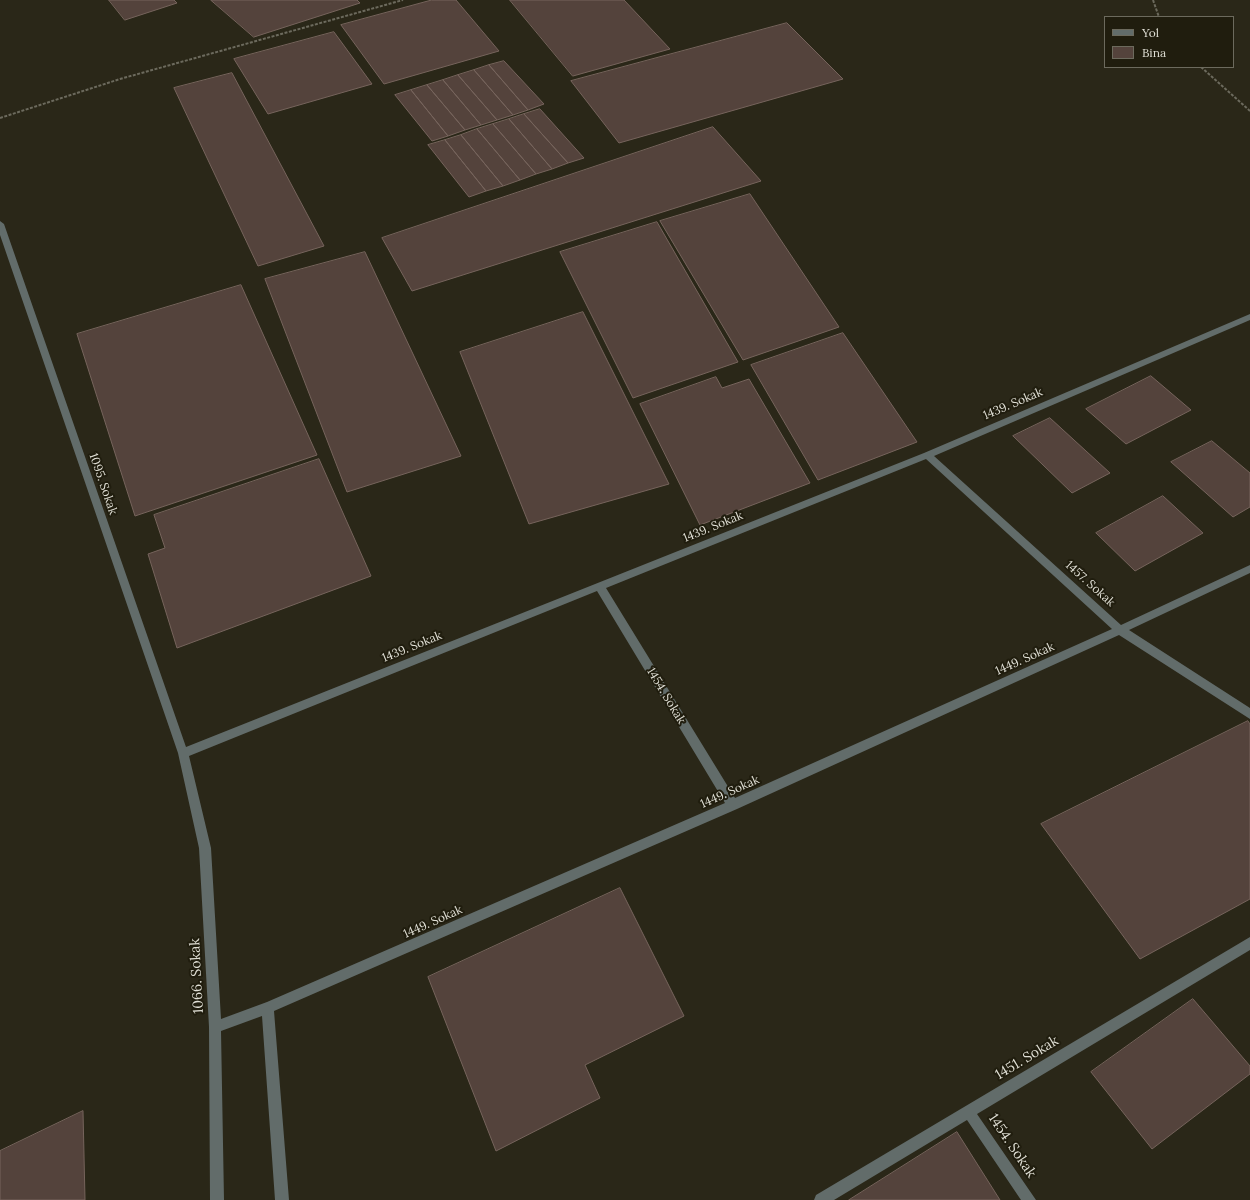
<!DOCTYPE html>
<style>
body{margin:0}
#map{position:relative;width:1250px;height:1200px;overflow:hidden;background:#2a2718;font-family:Lora,serif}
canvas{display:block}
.legend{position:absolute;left:1104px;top:16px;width:130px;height:52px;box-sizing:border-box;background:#201d0e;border:1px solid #6c6a5d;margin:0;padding:5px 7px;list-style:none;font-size:12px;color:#dfded4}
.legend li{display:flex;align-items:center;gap:8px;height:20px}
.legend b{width:20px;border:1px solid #6c6a5d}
</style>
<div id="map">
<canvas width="1250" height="1200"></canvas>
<ul class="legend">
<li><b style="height:5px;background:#626c6a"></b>Yol</li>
<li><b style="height:11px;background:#54433c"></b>Bina</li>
</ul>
</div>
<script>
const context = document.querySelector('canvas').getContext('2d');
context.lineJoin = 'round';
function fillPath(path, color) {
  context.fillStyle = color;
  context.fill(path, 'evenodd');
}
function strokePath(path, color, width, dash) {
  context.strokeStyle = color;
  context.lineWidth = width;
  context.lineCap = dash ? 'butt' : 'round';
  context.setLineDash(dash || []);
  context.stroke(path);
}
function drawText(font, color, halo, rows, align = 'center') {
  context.font = font + ' Lora,serif';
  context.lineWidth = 4;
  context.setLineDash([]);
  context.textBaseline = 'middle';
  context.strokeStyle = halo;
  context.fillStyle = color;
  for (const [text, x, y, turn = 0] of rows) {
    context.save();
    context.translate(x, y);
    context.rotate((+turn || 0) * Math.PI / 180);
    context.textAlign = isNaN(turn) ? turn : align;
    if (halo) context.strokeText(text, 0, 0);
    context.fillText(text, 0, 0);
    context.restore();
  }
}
const building = new Path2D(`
 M 109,0 L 174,0 L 177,3 L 125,20 Z
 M 211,0 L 357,0 L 360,3 L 254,37 Z
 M 432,0 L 456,0 L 499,51 L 384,84 L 341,25 Z
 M 510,0 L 624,0 L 670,49 L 573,76 Z
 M 787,23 L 843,79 L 619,143 L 571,81 Z
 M 334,32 L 372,84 L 268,114 L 234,59 Z
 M 504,61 L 544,104 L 528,110 L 489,65 Z
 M 489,65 L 528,110 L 513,115 L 474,70 Z
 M 474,70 L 513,115 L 497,120 L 458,75 Z
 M 232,73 L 324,246 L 258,266 L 174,88 Z
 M 458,75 L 497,120 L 481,125 L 443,80 Z
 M 443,80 L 481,125 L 465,130 L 427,85 Z
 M 427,85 L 465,130 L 448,136 L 411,90 Z
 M 411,90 L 448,136 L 432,141 L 395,95 Z
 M 540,109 L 584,158 L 568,163 L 524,114 Z
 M 524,114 L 568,163 L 552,169 L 509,119 Z
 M 509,119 L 552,169 L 536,174 L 493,124 Z
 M 493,124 L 536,174 L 520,180 L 477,129 Z
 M 713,127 L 761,181 L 412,291 L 382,238 Z
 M 477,129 L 520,180 L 503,186 L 461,135 Z
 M 461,135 L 503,186 L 486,191 L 445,140 Z
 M 445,140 L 486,191 L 469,197 L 428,145 Z
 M 750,194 L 839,327 L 743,360 L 660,221 Z
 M 657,222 L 738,362 L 633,398 L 560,252 Z
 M 365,252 L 461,456 L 347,492 L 265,279 Z
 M 241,285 L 317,455 L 135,516 L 77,334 Z
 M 583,312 L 669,484 L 529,524 L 460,352 Z
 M 843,333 L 917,442 L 818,480 L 751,365 Z
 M 1151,376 L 1191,410 L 1126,444 L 1086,409 Z
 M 716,377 L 722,388 L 749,379 L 810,483 L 700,525 L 640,404 Z
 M 1050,418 L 1110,473 L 1072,493 L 1013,436 Z
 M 1212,441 L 1250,473 L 1250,507 L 1233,517 L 1171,462 Z
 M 319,459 L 371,576 L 177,648 L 148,554 L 165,548 L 154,515 Z
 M 1163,496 L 1203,533 L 1135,571 L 1096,533 Z
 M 1248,721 L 1250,724 L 1250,899 L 1140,959 L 1041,824 Z
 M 620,888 L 684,1016 L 585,1065 L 600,1098 L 496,1151 L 428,977 Z
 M 1193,999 L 1250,1066 L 1250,1074 L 1152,1149 L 1091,1072 Z
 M 83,1111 L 85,1200 L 0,1200 L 0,1151 Z
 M 957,1132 L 1000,1200 L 849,1200 Z`);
const path = new Path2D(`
 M 1153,0 L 1159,17
 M 1201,67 L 1250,111
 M 0,118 L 120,79 L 403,0`);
const minor = new Path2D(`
 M 0,221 L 4,224 L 186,747 L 924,453 L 1250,314 L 1250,320 L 934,456 L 1121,625 L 1250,565 L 1250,573 L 1129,630 L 1250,708 L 1250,719 L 1119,635 L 737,809 L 274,1011 L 289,1200 L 275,1200 L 262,1016 L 221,1031 L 224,1200 L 210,1200 L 209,1027 L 199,848 L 178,753 L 0,235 ZM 926,459 L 1112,629 L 735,798 L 606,588 ZM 597,591 L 725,803 L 267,1002 L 221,1019 L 211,848 L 189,756 Z
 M 1250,937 L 1250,950 L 977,1114 L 1036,1200 L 1021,1200 L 967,1120 L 834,1200 L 814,1200 L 816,1195 Z`);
const streetNames = [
 ["1439. Sokak",1013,404,-23],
 ["1095. Sokak",103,484,71],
 ["1439. Sokak",713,527,-22],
 ["1457. Sokak",1090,584,42],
 ["1439. Sokak",412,647,-22],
 ["1449. Sokak",1025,659,-24],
 ["1454. Sokak",666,696,59],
 ["1449. Sokak",730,792,-24],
 ["1449. Sokak",433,922,-24]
];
const nearStreetnames = [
 ["1066. Sokak",197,976,-93],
 ["1451. Sokak",1027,1058,-31],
 ["1454. Sokak",1012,1146,56]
];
fillPath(building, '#54433c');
strokePath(building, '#76645c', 1);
strokePath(path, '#6c6a5d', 2, [3, 1.5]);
fillPath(minor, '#626c6a');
drawText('12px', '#dfded4', '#201d0e', streetNames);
drawText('14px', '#dfded4', '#201d0e', nearStreetnames);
</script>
